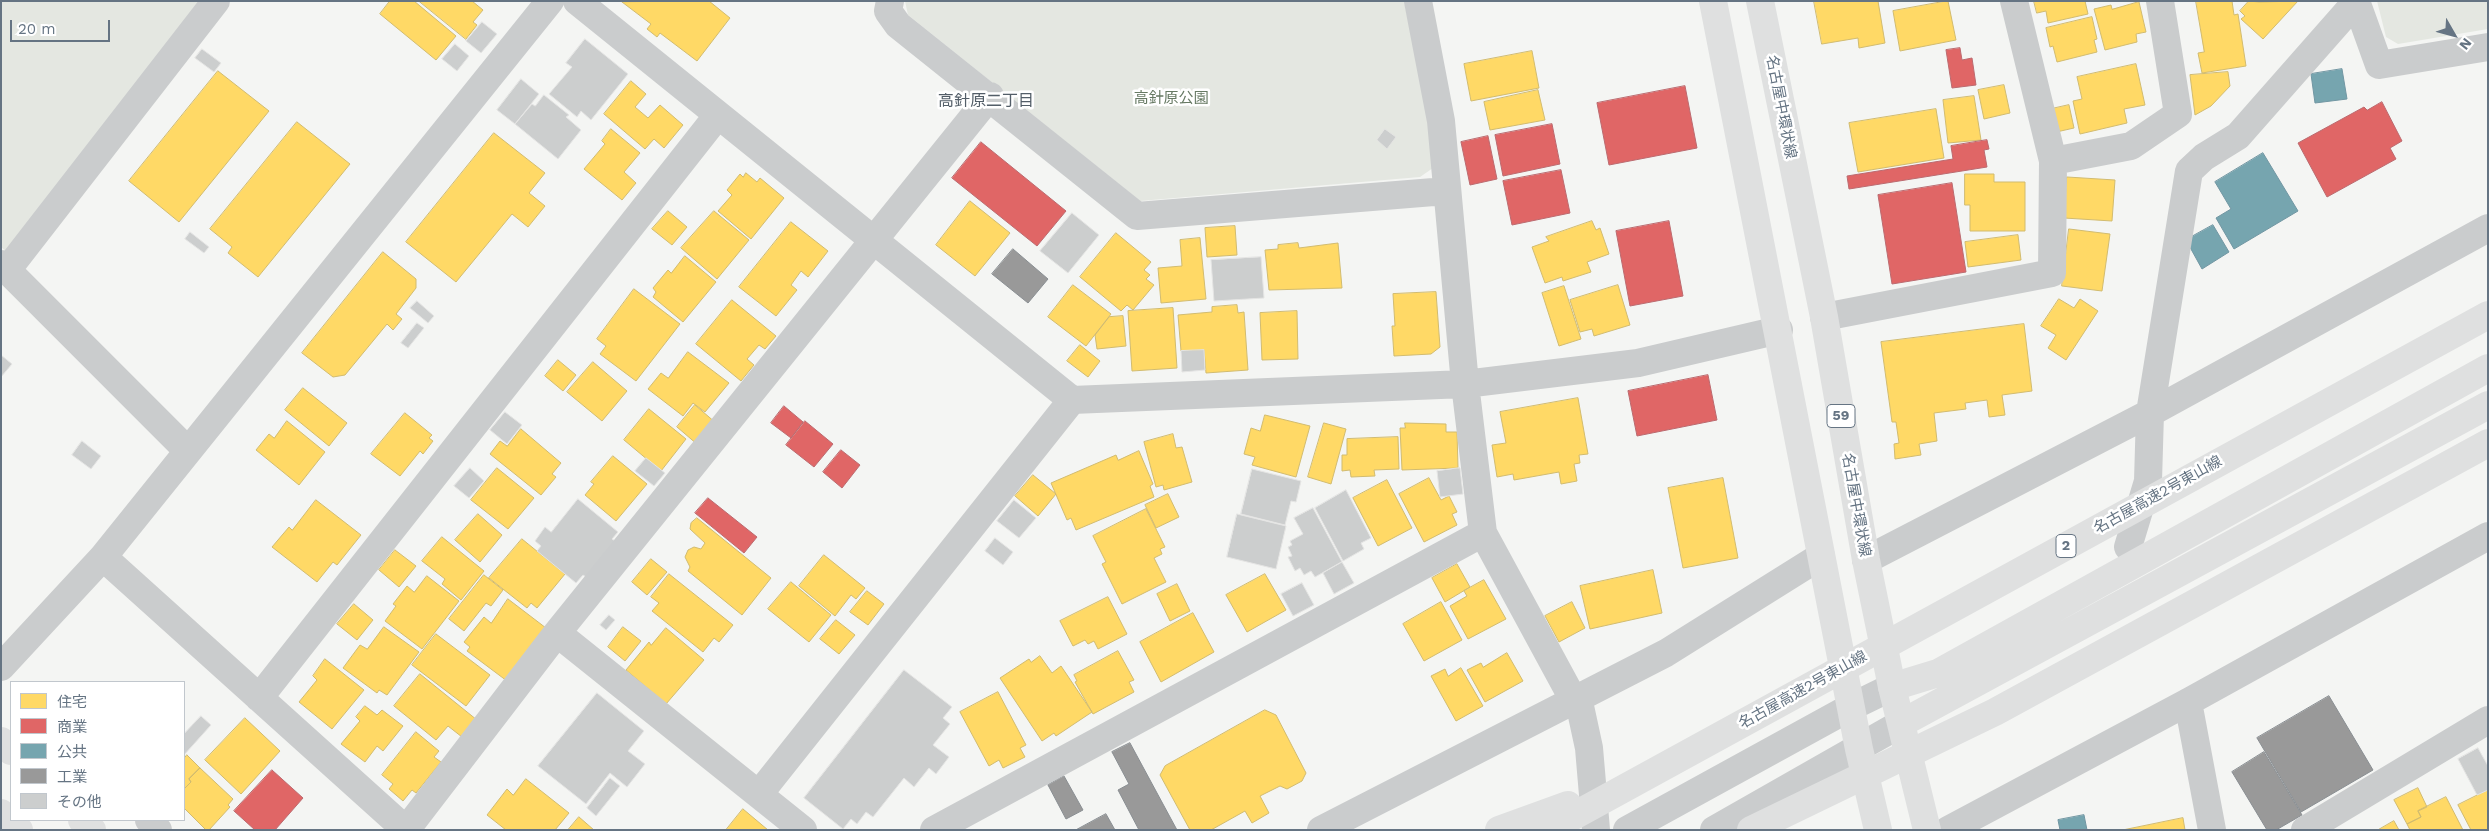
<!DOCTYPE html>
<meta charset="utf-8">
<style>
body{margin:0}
#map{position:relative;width:2489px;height:831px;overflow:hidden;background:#f4f5f3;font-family:"Work Sans","Noto Sans JP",sans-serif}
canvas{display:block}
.frame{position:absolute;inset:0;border:2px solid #657483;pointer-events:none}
.legend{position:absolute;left:10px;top:681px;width:175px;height:140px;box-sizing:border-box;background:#fff;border:1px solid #c1c7cd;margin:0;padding:6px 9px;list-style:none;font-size:15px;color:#657483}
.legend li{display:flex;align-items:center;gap:10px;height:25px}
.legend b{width:25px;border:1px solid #c1c7cd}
.north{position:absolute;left:2429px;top:10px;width:50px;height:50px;-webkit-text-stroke:4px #fff;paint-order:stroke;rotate:128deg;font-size:14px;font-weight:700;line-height:20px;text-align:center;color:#657483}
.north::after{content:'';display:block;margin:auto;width:18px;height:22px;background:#657483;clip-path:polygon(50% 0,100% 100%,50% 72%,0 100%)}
.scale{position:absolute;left:10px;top:20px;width:100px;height:22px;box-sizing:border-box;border:2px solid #657483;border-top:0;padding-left:6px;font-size:15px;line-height:18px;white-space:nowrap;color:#657483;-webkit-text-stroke:4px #fff;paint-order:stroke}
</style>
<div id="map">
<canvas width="2489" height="831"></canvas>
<div class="frame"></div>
<ul class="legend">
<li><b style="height:14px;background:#ffd966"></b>住宅</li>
<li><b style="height:14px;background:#e06666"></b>商業</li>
<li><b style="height:14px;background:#76a5af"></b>公共</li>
<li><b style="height:14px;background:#999"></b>工業</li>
<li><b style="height:14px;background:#cccece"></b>その他</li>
</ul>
<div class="north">N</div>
<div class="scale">20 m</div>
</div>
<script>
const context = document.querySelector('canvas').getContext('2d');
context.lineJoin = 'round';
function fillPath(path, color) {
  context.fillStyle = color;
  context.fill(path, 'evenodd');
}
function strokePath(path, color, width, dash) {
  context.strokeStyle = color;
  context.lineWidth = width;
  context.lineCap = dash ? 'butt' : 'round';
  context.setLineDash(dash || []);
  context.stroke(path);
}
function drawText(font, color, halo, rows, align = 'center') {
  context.font = font + ' "Work Sans","Noto Sans JP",sans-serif';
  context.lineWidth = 5;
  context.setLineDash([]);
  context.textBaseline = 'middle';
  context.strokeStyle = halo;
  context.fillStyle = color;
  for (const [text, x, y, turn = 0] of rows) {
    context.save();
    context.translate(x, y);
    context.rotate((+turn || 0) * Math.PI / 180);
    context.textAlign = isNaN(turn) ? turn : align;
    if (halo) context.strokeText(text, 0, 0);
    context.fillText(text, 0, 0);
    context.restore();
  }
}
const green = new Path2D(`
 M 1,1 L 201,1 L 7,252 L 1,247 Z
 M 905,1 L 1404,1 L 1430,123 L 1433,168 L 1420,177 L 1140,201 L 908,15 Z
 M 2377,1 L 2488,1 L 2488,29 L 2398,44 L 2386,37 Z`);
const homes = new Path2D(`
 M 390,1 L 414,1 L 456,36 L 436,60 L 380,14 Z
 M 419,1 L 472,1 L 483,10 L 473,22 L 477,25 L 466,39 Z
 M 709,1 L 730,18 L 697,61 L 660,33 L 657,37 L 647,29 L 651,24 L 622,2 Z
 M 1814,1 L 1878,1 L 1885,43 L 1859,48 L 1858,38 L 1822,44 Z
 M 1948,1 L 1956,40 L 1900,51 L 1893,11 Z
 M 2034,1 L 2085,1 L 2088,14 L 2048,23 L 2046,11 L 2037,13 Z
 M 2196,1 L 2232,1 L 2234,15 L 2238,14 L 2246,66 L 2202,73 L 2198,53 L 2204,52 Z
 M 2249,1 L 2259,2 L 2298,1 L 2263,39 L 2241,19 L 2245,16 L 2240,11 Z
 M 2139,2 L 2146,32 L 2136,34 L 2137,42 L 2105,50 L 2094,9 L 2111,5 L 2112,9 Z
 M 2092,17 L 2097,39 L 2094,40 L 2097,52 L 2057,62 L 2053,46 L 2050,47 L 2046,28 Z
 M 1532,51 L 1539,88 L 1471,101 L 1464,64 Z
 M 2136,64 L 2145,105 L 2124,109 L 2127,123 L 2080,134 L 2073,101 L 2082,99 L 2077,77 Z
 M 218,71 L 269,111 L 179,222 L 129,181 Z
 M 2228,72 L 2230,86 L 2211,106 L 2195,115 L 2190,75 Z
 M 631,81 L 646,94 L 635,107 L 648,118 L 660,105 L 683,125 L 664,148 L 654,139 L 645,149 L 604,114 Z
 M 2004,85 L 2010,113 L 1984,119 L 1978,90 Z
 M 1538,90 L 1545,120 L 1490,130 L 1484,102 Z
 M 1974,96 L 1981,140 L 1948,143 L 1943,100 Z
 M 2069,105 L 2074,128 L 2052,133 L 2047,110 Z
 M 1936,109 L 1944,158 L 1858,172 L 1849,123 Z
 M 297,122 L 350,164 L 258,277 L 228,253 L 232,247 L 210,229 Z
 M 611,129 L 640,153 L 624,172 L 636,183 L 622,200 L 584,169 L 605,144 L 602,141 Z
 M 494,133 L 545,173 L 529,193 L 545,206 L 528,227 L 512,214 L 456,282 L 406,242 Z
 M 746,173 L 757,182 L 760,178 L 784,198 L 751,239 L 718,211 L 732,195 L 727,190 L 740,174 L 743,177 Z
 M 1965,174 L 1994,174 L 1994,182 L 2025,182 L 2025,231 L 1970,231 L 1970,205 L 1965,205 Z
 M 2067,177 L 2115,180 L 2112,221 L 2064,218 Z
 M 970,201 L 1010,233 L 975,276 L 936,245 Z
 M 668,211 L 687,227 L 672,245 L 652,229 Z
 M 714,211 L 749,240 L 717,279 L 681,248 Z
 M 1592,221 L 1596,230 L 1600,228 L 1609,254 L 1587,262 L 1591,272 L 1563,281 L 1562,277 L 1545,283 L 1532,247 L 1549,241 L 1546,237 Z
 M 791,222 L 828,251 L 808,277 L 801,271 L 791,285 L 797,290 L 776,316 L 739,287 Z
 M 1235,226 L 1237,255 L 1207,257 L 1205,228 Z
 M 2069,229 L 2110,234 L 2102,291 L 2062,286 Z
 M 1116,233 L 1151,262 L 1144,270 L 1150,275 L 1146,279 L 1154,285 L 1133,310 L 1127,305 L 1121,311 L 1080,277 Z
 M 2018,235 L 2021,260 L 1968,267 L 1965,242 Z
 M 1200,238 L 1206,299 L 1161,303 L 1158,268 L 1182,266 L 1180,240 Z
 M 1298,243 L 1299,248 L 1338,243 L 1342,288 L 1269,290 L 1265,250 L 1278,249 L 1278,245 Z
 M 383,252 L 416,279 L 416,288 L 396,314 L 402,319 L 393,330 L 387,324 L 345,375 L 333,377 L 302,353 Z
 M 685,256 L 716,282 L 683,322 L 653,297 L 656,292 L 653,288 L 668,270 L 671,273 Z
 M 1073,285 L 1111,314 L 1086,346 L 1048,317 Z
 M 1618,285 L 1630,325 L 1594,336 L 1592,329 L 1580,332 L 1570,300 Z
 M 1564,286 L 1581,339 L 1559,346 L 1542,293 Z
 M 634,289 L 680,324 L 636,381 L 600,354 L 606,346 L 597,339 Z
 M 1436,292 L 1440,347 L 1431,354 L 1394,356 L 1392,326 L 1395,326 L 1393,294 Z
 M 2059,299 L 2074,308 L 2080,299 L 2098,311 L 2066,360 L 2048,348 L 2056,335 L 2041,326 Z
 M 732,300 L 776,336 L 765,349 L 759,345 L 747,359 L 754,365 L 741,381 L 696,344 Z
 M 1237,305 L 1238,313 L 1244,312 L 1248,370 L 1206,373 L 1204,350 L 1181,351 L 1178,315 L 1212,312 L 1212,307 Z
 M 1173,308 L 1177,368 L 1132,371 L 1128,311 Z
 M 1297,311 L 1298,359 L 1262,360 L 1260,313 Z
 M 1123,316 L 1126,346 L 1097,349 L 1095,335 L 1109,317 Z
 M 2024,324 L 2032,391 L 2002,395 L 2005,415 L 1989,417 L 1987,400 L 1965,403 L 1966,409 L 1934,413 L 1937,441 L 1919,444 L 1921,455 L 1895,459 L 1894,444 L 1899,443 L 1896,422 L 1892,422 L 1881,342 Z
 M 1080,345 L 1100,361 L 1088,377 L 1067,361 Z
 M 688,352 L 729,383 L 705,412 L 693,403 L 683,416 L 648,389 L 661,373 L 668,378 Z
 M 558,360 L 576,375 L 563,391 L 545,376 Z
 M 593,362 L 627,391 L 602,421 L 567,392 Z
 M 303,388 L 347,423 L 329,446 L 285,410 Z
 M 1578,398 L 1588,454 L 1579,455 L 1580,463 L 1574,464 L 1577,481 L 1561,484 L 1559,472 L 1514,480 L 1513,474 L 1497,477 L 1492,445 L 1506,443 L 1500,412 Z
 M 695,405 L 716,423 L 698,445 L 677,427 Z
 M 649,409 L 686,439 L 661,471 L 624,440 Z
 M 405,413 L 432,435 L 429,438 L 433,441 L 423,454 L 420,451 L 400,476 L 371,454 Z
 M 1265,415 L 1310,426 L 1296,477 L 1252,465 L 1255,457 L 1244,454 L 1251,428 L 1260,431 Z
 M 287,421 L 325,452 L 299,485 L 256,450 L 269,434 L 274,438 Z
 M 1324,423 L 1346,429 L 1331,484 L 1308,477 Z
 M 1405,423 L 1446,424 L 1446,432 L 1457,432 L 1458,468 L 1402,470 L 1400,428 L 1405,428 Z
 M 521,429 L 561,463 L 552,474 L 556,477 L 541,495 L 490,454 L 500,441 L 507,446 Z
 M 1173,434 L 1176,448 L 1182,447 L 1192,482 L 1164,490 L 1163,485 L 1156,487 L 1144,442 Z
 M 1398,437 L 1399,469 L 1374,470 L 1375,476 L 1351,477 L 1350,470 L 1342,471 L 1342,455 L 1347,455 L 1347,439 Z
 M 1139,451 L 1153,484 L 1150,486 L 1154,497 L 1076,530 L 1071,518 L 1067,520 L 1051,483 L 1116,455 L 1118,460 Z
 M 613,456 L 647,484 L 616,521 L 585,495 L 594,484 L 591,482 Z
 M 497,468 L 534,498 L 508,529 L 471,500 Z
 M 1033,475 L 1056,494 L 1038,516 L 1015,496 Z
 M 1429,478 L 1441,500 L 1449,496 L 1457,512 L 1452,514 L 1457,525 L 1424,542 L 1399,494 Z
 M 1723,478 L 1738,558 L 1683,568 L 1668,488 Z
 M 1387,480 L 1412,528 L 1378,546 L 1353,498 Z
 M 1168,494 L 1179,517 L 1156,528 L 1145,505 Z
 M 316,500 L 361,535 L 337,565 L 333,562 L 317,582 L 272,547 L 289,527 L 292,530 Z
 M 1146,509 L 1165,547 L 1160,549 L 1162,554 L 1154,558 L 1166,582 L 1122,604 L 1102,564 L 1106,562 L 1093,536 Z
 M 478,514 L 502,535 L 480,562 L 455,540 Z
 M 697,518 L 771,578 L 742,615 L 688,571 L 690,567 L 685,557 L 688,550 L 694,547 L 701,549 L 705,543 L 690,529 L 691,523 Z
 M 442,537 L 484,571 L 461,600 L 442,584 L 445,579 L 422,561 Z
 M 522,539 L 565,574 L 537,608 L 531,603 L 527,608 L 489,578 Z
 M 395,550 L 416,566 L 399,587 L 379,570 Z
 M 824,555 L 865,588 L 856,599 L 851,595 L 835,616 L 799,586 Z
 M 651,559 L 667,572 L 647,595 L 632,582 Z
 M 1457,564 L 1470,587 L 1445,602 L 1432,578 Z
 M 1653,570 L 1662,613 L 1590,629 L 1580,586 Z
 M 669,574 L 733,625 L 719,642 L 714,638 L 703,652 L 652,611 L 659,603 L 651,597 Z
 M 1265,574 L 1286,610 L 1247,632 L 1226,595 Z
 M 484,575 L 503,590 L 491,606 L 486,603 L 464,631 L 449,619 Z
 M 427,576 L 459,601 L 422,649 L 385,621 L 396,606 L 393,604 L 407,586 L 414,592 Z
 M 1484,580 L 1506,619 L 1468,639 L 1450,606 L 1467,596 L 1464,591 Z
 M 791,582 L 831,615 L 809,642 L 768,609 Z
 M 1177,584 L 1190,611 L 1170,621 L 1157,594 Z
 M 867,591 L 884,604 L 868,625 L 850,612 Z
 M 1108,597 L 1127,634 L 1098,649 L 1094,641 L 1088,644 L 1085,640 L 1073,646 L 1060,621 Z
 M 508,599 L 546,628 L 507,681 L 467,651 L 470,647 L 464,642 L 484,617 L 491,623 Z
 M 1441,602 L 1462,640 L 1424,661 L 1403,624 Z
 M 1572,602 L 1585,628 L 1559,642 L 1545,616 Z
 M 354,604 L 373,620 L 357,640 L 337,624 Z
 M 1193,613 L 1214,652 L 1161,682 L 1140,642 Z
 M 836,620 L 855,635 L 839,654 L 820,639 Z
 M 384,627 L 419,652 L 387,695 L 379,690 L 377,693 L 343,668 L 360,645 L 367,649 Z
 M 623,627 L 641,641 L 625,661 L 608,647 Z
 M 666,628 L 704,660 L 666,704 L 626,670 L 649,642 L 651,645 Z
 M 436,634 L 490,675 L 466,706 L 412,665 Z
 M 1118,651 L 1134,680 L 1129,682 L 1134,692 L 1093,714 L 1075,682 L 1077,681 L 1074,675 Z
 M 1507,653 L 1523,681 L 1485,702 L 1467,670 L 1481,663 L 1483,667 Z
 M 1040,656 L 1052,673 L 1061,666 L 1092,712 L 1056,736 L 1054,733 L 1042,741 L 1000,678 L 1029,659 L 1031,662 Z
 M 325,659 L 364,690 L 332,729 L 299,702 L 317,680 L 313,676 Z
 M 1461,668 L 1483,706 L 1456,721 L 1431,676 L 1445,669 L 1448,676 Z
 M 420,674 L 477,720 L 462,737 L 448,726 L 436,740 L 394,706 Z
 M 998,692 L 1026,745 L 1020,748 L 1025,757 L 1003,768 L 999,760 L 989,766 L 960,712 Z
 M 365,706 L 377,715 L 382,710 L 403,726 L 383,751 L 377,746 L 365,762 L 341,744 L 360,721 L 356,717 Z
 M 1265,710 L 1276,715 L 1306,773 L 1302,781 L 1287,789 L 1280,786 L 1260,796 L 1269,813 L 1252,823 L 1245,811 L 1211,830 L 1190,830 L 1160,775 L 1165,766 Z
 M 245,718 L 280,751 L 241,794 L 205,760 Z
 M 416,732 L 439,751 L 434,757 L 441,762 L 416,793 L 412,790 L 403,801 L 389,789 L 393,784 L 382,775 Z
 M 187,755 L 200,768 L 189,779 L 191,782 L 184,789 L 184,759 Z
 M 200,768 L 233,799 L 228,805 L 230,807 L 209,830 L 206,830 L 184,808 L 184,789 L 191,782 L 189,779 Z
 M 526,779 L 569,813 L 555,830 L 506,830 L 487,815 L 507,789 L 513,795 Z
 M 2418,788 L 2427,807 L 2418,811 L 2421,817 L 2407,824 L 2394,800 Z
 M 2488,790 L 2488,830 L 2471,830 L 2458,805 Z
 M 2446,797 L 2463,830 L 2410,830 L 2407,824 L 2421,817 L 2418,811 Z
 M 743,809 L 768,830 L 726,830 Z
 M 579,817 L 594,830 L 568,830 Z
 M 2183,818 L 2185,830 L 2123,830 Z
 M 2394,821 L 2399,830 L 2378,830 Z`);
const shops = new Path2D(`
 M 1960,48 L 1962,60 L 1972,58 L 1976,85 L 1952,88 L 1946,50 Z
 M 1685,86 L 1697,148 L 1609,165 L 1597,103 Z
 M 2382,102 L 2402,141 L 2390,148 L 2396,159 L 2327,197 L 2298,143 L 2364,107 L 2367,110 Z
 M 1552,124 L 1560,164 L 1503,176 L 1495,135 Z
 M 1488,136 L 1497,179 L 1470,185 L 1461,142 Z
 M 1987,140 L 1989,149 L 1984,150 L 1987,167 L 1849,189 L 1847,176 L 1953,159 L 1951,146 Z
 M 981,142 L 1066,211 L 1037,246 L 952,178 Z
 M 1561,170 L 1570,213 L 1512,225 L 1503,181 Z
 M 1952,183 L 1966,272 L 1892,284 L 1878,195 Z
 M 1669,221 L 1683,296 L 1630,306 L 1616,231 Z
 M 1708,375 L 1717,420 L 1637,436 L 1628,391 Z
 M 784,406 L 803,422 L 791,438 L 771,423 Z
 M 805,421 L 833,444 L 814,467 L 786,445 Z
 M 841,450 L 860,465 L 842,488 L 823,472 Z
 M 708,498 L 757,537 L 744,553 L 695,513 Z
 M 272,770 L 303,798 L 275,830 L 255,830 L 234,811 Z`);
const public = new Path2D(`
 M 2342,69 L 2347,99 L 2315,103 L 2311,74 Z
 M 2263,153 L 2298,211 L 2234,249 L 2216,218 L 2231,209 L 2215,182 Z
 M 2213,225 L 2229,252 L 2202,269 L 2186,240 Z
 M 2084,815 L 2087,830 L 2060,830 L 2058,820 Z`);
const industry = new Path2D(`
 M 1013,249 L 1048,279 L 1028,303 L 992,274 Z
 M 2329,696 L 2373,770 L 2301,812 L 2257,738 Z
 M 1130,743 L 1177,830 L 1139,830 L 1118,790 L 1129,784 L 1112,752 Z
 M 2264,752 L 2302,815 L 2276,830 L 2267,830 L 2232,772 Z
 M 1064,776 L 1083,810 L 1066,819 L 1048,785 Z
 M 1106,814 L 1115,830 L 1076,830 Z`);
const building = new Path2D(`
 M 482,22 L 497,34 L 481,53 L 466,41 Z
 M 585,39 L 628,74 L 591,120 L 581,111 L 577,117 L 549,94 L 572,67 L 566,63 Z
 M 455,44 L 469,56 L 457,71 L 442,59 Z
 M 202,49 L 221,63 L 214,72 L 195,58 Z
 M 521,79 L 539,94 L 515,124 L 497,110 Z
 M 544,95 L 569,115 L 566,117 L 581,130 L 558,159 L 515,124 L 532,104 L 535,106 Z
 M 1385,129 L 1396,137 L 1387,149 L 1377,140 Z
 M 1072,213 L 1099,235 L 1068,273 L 1040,251 Z
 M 190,232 L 209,247 L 204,253 L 185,239 Z
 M 1261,257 L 1264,298 L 1214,301 L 1211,260 Z
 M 417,301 L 434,316 L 428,323 L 410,308 Z
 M 417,323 L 424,328 L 408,348 L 401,343 Z
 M 1204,350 L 1205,370 L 1182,372 L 1181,351 Z
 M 1,355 L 12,364 L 1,377 Z
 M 505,412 L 522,425 L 507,444 L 490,430 Z
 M 82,441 L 101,456 L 91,469 L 72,455 Z
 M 646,458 L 665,473 L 654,486 L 635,471 Z
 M 470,468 L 484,481 L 469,498 L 454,486 Z
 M 1460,468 L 1463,494 L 1440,497 L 1437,471 Z
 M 1252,469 L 1301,481 L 1296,502 L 1291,501 L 1285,525 L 1241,514 Z
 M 1346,490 L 1371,538 L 1361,543 L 1364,549 L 1343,561 L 1315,508 Z
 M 578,499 L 618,532 L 612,539 L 618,543 L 589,579 L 583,575 L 576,583 L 537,551 L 541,546 L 535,541 L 545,527 L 551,532 Z
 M 1014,500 L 1036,518 L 1019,538 L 997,521 Z
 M 1313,508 L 1342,562 L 1315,577 L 1311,571 L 1304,575 L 1300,568 L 1295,571 L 1288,557 L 1292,556 L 1288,547 L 1292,545 L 1290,541 L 1303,534 L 1294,518 Z
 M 1237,514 L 1286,526 L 1276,569 L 1227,557 Z
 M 995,538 L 1013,552 L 1003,565 L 985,551 Z
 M 1342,562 L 1354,583 L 1334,594 L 1323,573 Z
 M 1302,583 L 1314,605 L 1293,616 L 1281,594 Z
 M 609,615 L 615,620 L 606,630 L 600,625 Z
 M 904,670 L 952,707 L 943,718 L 950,724 L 933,745 L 949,757 L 936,774 L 929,768 L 914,787 L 904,778 L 873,817 L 866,812 L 857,824 L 851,819 L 843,829 L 804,798 Z
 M 597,693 L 644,731 L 628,751 L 645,764 L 627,787 L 610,773 L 586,804 L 538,766 Z
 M 201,716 L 211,725 L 184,755 L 184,734 Z
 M 2478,748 L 2488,766 L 2488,790 L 2477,795 L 2458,759 Z
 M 610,778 L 620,786 L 596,816 L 587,808 Z`);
const minor = new Path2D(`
 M 577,1 L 1072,400 L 1465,384 L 1638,363 L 1779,330
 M 890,1 L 888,11 L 898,25 L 1137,216 L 1446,191
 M 1418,1 L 1441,121 L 1465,384 L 1483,533 L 1573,699
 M 2356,1 L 2379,65 L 2488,47
 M 2053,161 L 2131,146 L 2178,114 L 2160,1
 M 1,264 L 187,450
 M 8,269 L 216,1
 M 1824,317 L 2052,273 L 2053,161 L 2014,1
 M 2128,547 L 2148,481 L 2150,413 L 2189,171 L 2204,157 L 2238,136 L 2356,2
 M 103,557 L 406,830 L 557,633 L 990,96
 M 1866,560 L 2150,413 L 2488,228
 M 557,633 L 803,830
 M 1,667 L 103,557 L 550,1
 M 1578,697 L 1589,748 L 1596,830
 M 259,698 L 718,115
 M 2188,702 L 2212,830
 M 759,794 L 1072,400
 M 149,820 L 158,830
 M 934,830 L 1483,533
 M 1321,830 L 1666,653 L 1821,556
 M 1948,830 L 2188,702 L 2488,536
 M 2305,830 L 2488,720`);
const tertiary = new Path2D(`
 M 1627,830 L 1851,707 L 1892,687
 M 1714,830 L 1902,723`);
const primary = new Path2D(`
 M 1713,1 L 1859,749 L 1878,830
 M 1760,1 L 1824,317 L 1866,560 L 1892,687 L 1927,830`);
const trunk = new Path2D(`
 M 1,741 L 11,751
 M 82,820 L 92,830`);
const motorway = new Path2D(`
 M 1892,687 L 1938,673 L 2488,368
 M 1902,723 L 2488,405
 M 1,813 L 19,830
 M 1499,830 L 1568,805
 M 1548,830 L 2488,315
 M 1751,830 L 1995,712 L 2488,443`);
const shields = [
 [1841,416,28],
 [2066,546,20]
];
const shieldNames = [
 ["59",1841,416],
 ["2",2066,546]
];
const parkNames = [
 ["高針原公園",1171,99]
];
const streetNames = [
 ["名古屋中環状線",1781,107,79],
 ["名古屋高速2号東山線",2158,495,-29],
 ["名古屋中環状線",1856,505,80],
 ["名古屋高速2号東山線",1803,690,-29]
];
const neighbourhoodNames = [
 ["高針原二丁目",986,101]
];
fillPath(green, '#e4e7e1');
fillPath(homes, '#ffd966');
strokePath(homes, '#d1bb6f', 1);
fillPath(shops, '#e06666');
strokePath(shops, '#bb6a6f', 1);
fillPath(public, '#76a5af');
strokePath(public, '#7196a2', 1);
fillPath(industry, '#999');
strokePath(industry, '#898e92', 1);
fillPath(building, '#cccece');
strokePath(building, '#e4e4e3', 1);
strokePath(minor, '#cacccd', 28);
strokePath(tertiary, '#cacccd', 28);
strokePath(primary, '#dfe0e0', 28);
strokePath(trunk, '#dfe0e0', 28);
strokePath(motorway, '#dfe0e0', 28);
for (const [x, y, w] of shields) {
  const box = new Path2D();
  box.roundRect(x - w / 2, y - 11.5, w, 23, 4);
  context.fillStyle = '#fff';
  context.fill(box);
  strokePath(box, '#657483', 1);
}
drawText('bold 14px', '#657483', null, shieldNames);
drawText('15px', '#677a64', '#fff', parkNames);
drawText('15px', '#657483', '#fff', streetNames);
drawText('16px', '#535e68', '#fff', neighbourhoodNames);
</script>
